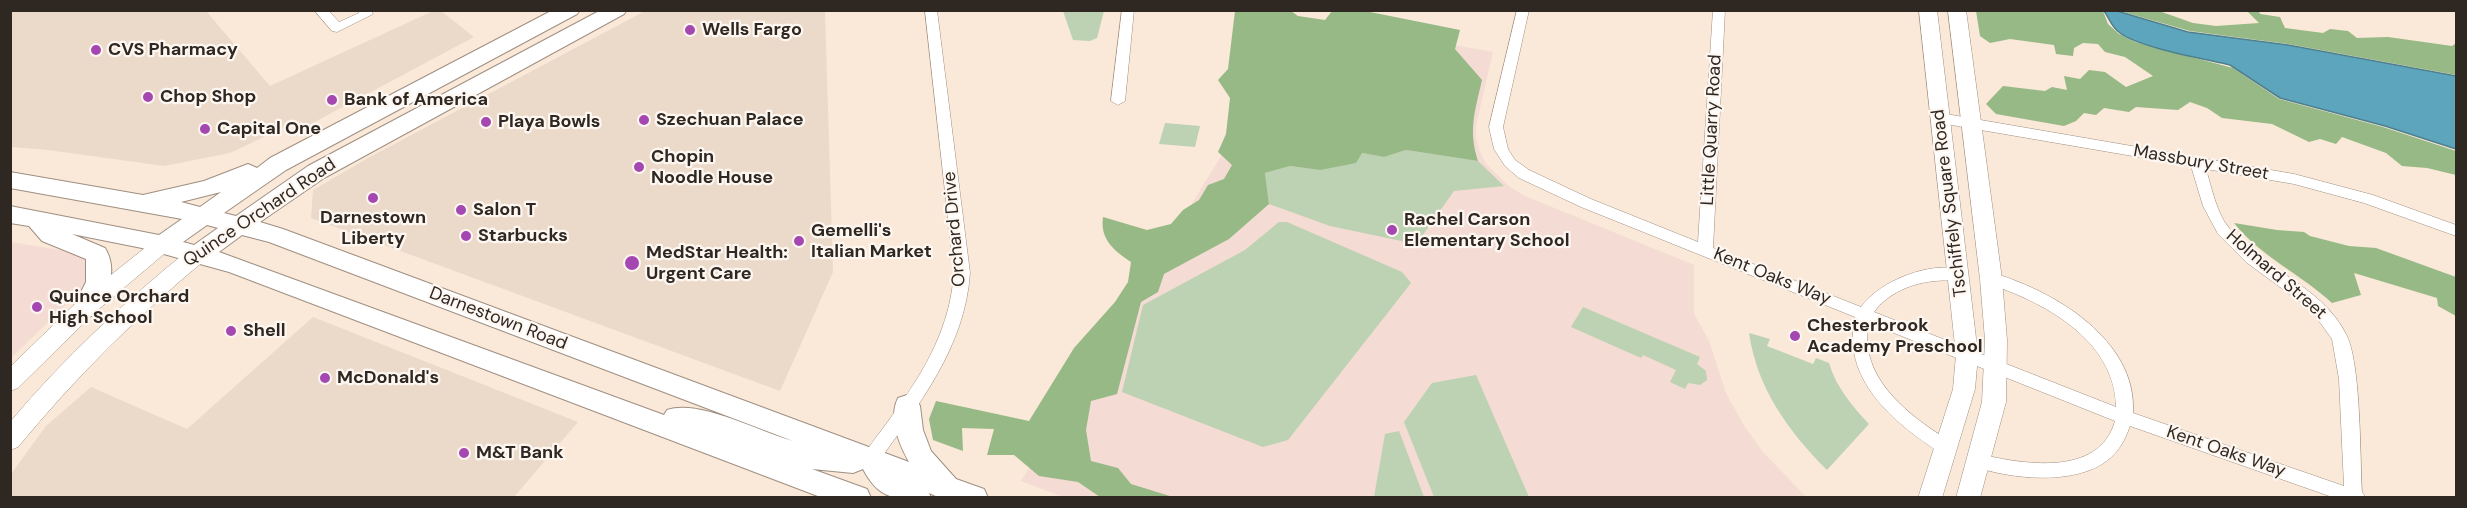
<!DOCTYPE html>
<style>
body{margin:0}
#map{position:relative;width:2467px;height:508px;overflow:hidden;background:#fae8d8;font-family:"DM Sans",sans-serif}
canvas{display:block}
.frame{position:absolute;inset:0;border:12px solid #2f2822;pointer-events:none}
</style>
<div id="map">
<canvas width="2467" height="508"></canvas>
<div class="frame"></div>
</div>
<script>
const context = document.querySelector('canvas').getContext('2d');
context.lineJoin = 'round';
function fillPath(path, color) {
  context.fillStyle = color;
  context.fill(path, 'evenodd');
}
function strokePath(path, color, width, dash) {
  context.strokeStyle = color;
  context.lineWidth = width;
  context.lineCap = dash ? 'butt' : 'round';
  context.setLineDash(dash || []);
  context.stroke(path);
}
function drawText(font, color, halo, rows, align = 'center') {
  context.font = font + ' "DM Sans",sans-serif';
  context.lineWidth = 4.5;
  context.setLineDash([]);
  context.textBaseline = 'middle';
  context.strokeStyle = halo;
  context.fillStyle = color;
  for (const [text, x, y, turn = 0] of rows) {
    context.save();
    context.translate(x, y);
    context.rotate((+turn || 0) * Math.PI / 180);
    context.textAlign = isNaN(turn) ? turn : align;
    if (halo) context.strokeText(text, 0, 0);
    context.fillText(text, 0, 0);
    context.restore();
  }
}
const commercial = new Path2D(`
 M 10,11 L 206,11 L 270,86 L 433,11 L 441,11 L 474,37 L 309,125 L 293,123 L 230,153 L 164,166 L 48,150 L 11,147 Z
 M 645,11 L 825,11 L 833,272 L 780,391 L 311,218 L 313,190 L 368,158 Z
 M 313,317 L 578,422 L 514,497 L 11,497 L 11,474 L 46,426 L 91,387 L 187,429 Z`);
const education = new Path2D(`
 M 1258,10 L 1493,52 L 1476,125 L 1476,138 L 1480,152 L 1486,164 L 1510,187 L 1525,196 L 1694,265 L 1694,314 L 1709,341 L 1726,393 L 1743,424 L 1762,451 L 1806,497 L 1066,498 L 1021,481 L 1255,101 Z
 M 11,242 L 77,253 L 89,262 L 92,271 L 84,286 L 73,298 L 11,358 Z`);
const green = new Path2D(`
 M 1063,11 L 1104,11 L 1097,38 L 1090,41 L 1073,40 Z
 M 1165,123 L 1200,126 L 1195,147 L 1159,144 Z
 M 1406,150 L 1478,161 L 1504,186 L 1454,191 L 1422,236 L 1411,243 L 1330,226 L 1269,204 L 1265,173 L 1290,166 L 1320,170 L 1362,153 L 1384,157 Z
 M 1279,222 L 1287,222 L 1402,272 L 1411,283 L 1288,440 L 1263,447 L 1122,392 L 1143,305 L 1245,250 Z
 M 1583,307 L 1700,357 L 1697,364 L 1706,371 L 1707,380 L 1700,385 L 1688,383 L 1685,389 L 1670,382 L 1676,370 L 1643,355 L 1641,358 L 1571,327 Z
 M 1749,333 L 1770,339 L 1767,346 L 1813,364 L 1816,358 L 1829,363 C 1836,387 1852,406 1869,424 L 1827,470 C 1788,431 1757,388 1749,333 Z
 M 1476,375 L 1529,497 L 1434,497 L 1404,422 L 1432,383 Z
 M 1399,431 L 1424,497 L 1374,497 L 1385,434 Z`);
const forest = new Path2D(`
 M 1235,11 L 1291,11 L 1298,16 L 1325,20 L 1332,11 L 1365,11 L 1460,30 L 1455,49 L 1482,80 C 1475,111 1468,130 1478,161 L 1406,150 L 1384,157 L 1362,153 L 1356,163 L 1320,170 L 1290,166 L 1265,173 L 1269,204 L 1229,239 L 1164,274 L 1158,292 L 1141,302 L 1117,394 L 1091,401 L 1086,430 L 1091,461 L 1118,468 L 1131,484 L 1173,497 L 1100,497 L 1078,482 L 1039,476 L 1014,455 L 987,455 L 994,429 L 962,428 L 963,451 L 933,440 L 929,419 L 936,401 L 1029,421 L 1074,348 L 1115,302 L 1128,282 L 1131,262 C 1113,250 1100,239 1103,217 L 1147,230 L 1171,224 L 1183,210 L 1199,200 L 1208,185 L 1224,179 L 1232,165 L 1218,152 L 1226,134 L 1230,98 L 1218,80 L 1228,69 Z
 M 1976,11 L 2103,11 L 2108,24 L 2119,34 L 2135,42 L 2233,68 L 2279,99 L 2383,127 L 2456,151 L 2456,175 L 2427,168 L 2402,166 L 2386,153 L 2342,137 L 2336,144 L 2320,139 L 2309,142 L 2272,124 L 2222,118 L 2207,108 L 2190,102 L 2178,110 L 2136,107 L 2129,112 L 2104,108 L 2096,115 L 2084,113 L 2076,121 L 2064,126 L 1996,114 L 1986,104 L 2003,86 L 2045,91 L 2052,87 L 2067,90 L 2064,76 L 2080,79 L 2089,70 L 2105,72 L 2126,87 L 2153,76 L 2125,57 L 2105,52 L 2098,44 L 2083,43 L 2074,48 L 2073,56 L 2056,54 L 2054,45 L 2010,39 L 1990,43 L 1980,36 Z
 M 2120,11 L 2159,11 L 2193,23 L 2216,26 L 2259,23 L 2247,11 L 2259,11 L 2260,14 L 2280,17 L 2285,28 L 2323,33 L 2330,29 L 2348,31 L 2357,38 L 2388,37 L 2452,46 L 2456,43 L 2456,75 L 2288,44 L 2190,31 Z
 M 2234,223 L 2277,230 L 2304,232 L 2310,236 L 2349,246 L 2376,248 L 2456,277 L 2456,316 L 2438,306 L 2437,298 L 2354,273 L 2361,295 L 2332,303 C 2302,275 2260,256 2234,223 Z`);
const water = new Path2D(`
 M 2104,11 L 2117,11 L 2188,32 L 2288,45 L 2456,76 L 2456,149 L 2385,126 L 2280,98 L 2230,65 C 2205,59 2138,47 2120,33 C 2111,27 2110,19 2104,11 Z`);
const street = new Path2D(`
 M 314,10 L 328,10 L 339,22 L 359,13 L 357,10 L 371,10 L 373,14 L 337,32 L 332,31 Z
 M 925,10 L 937,10 L 970,273 C 965,348 918,405 877,464 L 871,466 L 865,464 L 862,459 C 871,442 884,428 894,413 C 926,369 950,327 954,273 Z
 M 1122,10 L 1134,10 L 1125,101 L 1118,105 L 1111,101 Z
 M 1517,10 L 1529,10 L 1503,127 L 1508,149 L 1515,160 L 1529,170 L 1591,199 L 1698,242 L 1713,10 L 1725,10 L 1713,248 L 1861,307 C 1879,281 1932,260 1963,270 L 1966,274 L 1963,278 C 1954,281 1945,280 1935,281 C 1912,283 1888,293 1874,312 L 2116,407 C 2115,339 2042,301 1986,283 L 1983,279 L 1986,275 C 1996,272 2011,279 2021,283 C 2073,304 2137,349 2133,413 L 2344,486 L 2339,379 L 2332,339 L 2311,310 L 2246,262 L 2218,234 L 2203,206 L 2191,166 L 1940,123 L 1933,118 L 1940,113 L 2294,174 L 2373,195 L 2456,225 L 2456,236 L 2364,203 L 2294,184 L 2206,169 C 2211,186 2215,205 2224,221 C 2256,269 2321,282 2347,336 C 2361,366 2360,456 2362,492 L 2366,498 L 2335,498 L 2130,426 C 2127,434 2123,444 2117,451 C 2088,488 2012,480 1973,466 L 1970,461 L 1973,456 L 1979,454 C 2022,464 2099,478 2115,421 L 1869,323 C 1857,378 1911,417 1951,442 L 1953,447 L 1951,452 L 1945,454 L 1939,452 C 1893,422 1841,379 1855,317 L 1581,207 L 1519,178 L 1505,166 L 1494,149 L 1489,127 Z`);
const secondary = new Path2D(`
 M 1919,10 L 1937,10 L 1978,355 L 1975,389 L 1942,498 L 1918,498 L 1953,389 L 1956,355 Z
 M 1948,10 L 1966,10 L 2002,279 L 2007,340 L 2006,402 L 1980,498 L 1956,498 L 1982,402 L 1985,340 L 1980,279 Z
 M 163,236 L 170,239 L 173,244 L 170,249 L 93,314 L 18,388 L 10,391 L 10,367 L 77,302 L 156,239 Z
 M 198,246 L 205,248 L 208,254 L 205,260 C 137,316 75,378 18,447 L 10,450 L 10,422 C 64,358 125,301 191,248 Z`);
const primary = new Path2D(`
 M 553,10 L 580,10 L 577,14 L 286,170 L 224,213 L 236,216 L 308,166 L 601,10 L 627,10 L 624,14 L 324,178 L 260,222 L 283,229 L 909,462 C 899,444 888,418 898,398 L 907,395 L 916,398 L 920,406 L 923,430 L 931,451 L 956,479 L 984,489 L 988,498 L 940,498 L 929,493 L 931,498 C 897,498 881,503 863,469 L 853,473 L 812,469 L 867,489 L 871,498 L 823,498 L 229,272 L 142,248 L 72,234 L 105,248 C 119,271 107,294 94,315 L 85,318 L 76,315 L 73,308 L 86,282 L 86,259 L 42,241 L 29,226 L 10,223 L 10,206 L 159,235 L 182,219 L 10,188 L 10,172 L 143,195 L 204,181 L 248,164 L 257,168 L 270,158 ZM 221,192 L 200,207 L 181,202 ZM 207,225 L 218,228 L 194,245 L 183,242 ZM 242,235 L 269,242 L 793,441 C 759,432 700,399 667,410 L 664,415 L 219,252 Z`);
const markers = [
 [690,30,6,"#a547b0"],
 [96,50,6,"#a547b0"],
 [148,97,6,"#a547b0"],
 [332,100,6,"#a547b0"],
 [644,120,6,"#a547b0"],
 [486,122,6,"#a547b0"],
 [205,129,6,"#a547b0"],
 [639,167,6,"#a547b0"],
 [373,198,6,"#a547b0"],
 [461,210,6,"#a547b0"],
 [1392,230,6,"#a547b0"],
 [466,236,6,"#a547b0"],
 [799,241,6,"#a547b0"],
 [632,263,8,"#a547b0"],
 [37,307,6,"#a547b0"],
 [231,331,6,"#a547b0"],
 [1795,336,6,"#a547b0"],
 [325,378,6,"#a547b0"],
 [464,453,6,"#a547b0"]
];
const poiNames = [
 ["Wells Fargo",702,30],
 ["CVS Pharmacy",108,50],
 ["Chop Shop",160,97],
 ["Bank of America",344,100],
 ["Szechuan Palace",656,120],
 ["Playa Bowls",498,122],
 ["Capital One",217,129],
 ["Chopin",651,157],
 ["Noodle House",651,178],
 ["Salon T",473,210],
 ["Darnestown",373,218,"center"],
 ["Liberty",373,239,"center"],
 ["Rachel Carson",1404,220],
 ["Elementary School",1404,241],
 ["Gemelli's",811,231],
 ["Italian Market",811,252],
 ["Starbucks",478,236],
 ["MedStar Health:",646,253],
 ["Urgent Care",646,274],
 ["Quince Orchard",49,297],
 ["High School",49,318],
 ["Chesterbrook",1807,326],
 ["Academy Preschool",1807,347],
 ["Shell",243,331],
 ["McDonald's",337,378],
 ["M&T Bank",476,453]
];
const streetNames = [
 ["Little Quarry Road",1712,130,-87],
 ["Massbury Street",2201,163,10],
 ["Tschiffely Square Road",1950,203,-97],
 ["Quince Orchard Road",260,213,-34],
 ["Orchard Drive",955,229,-95],
 ["Holmard Street",2276,275,41],
 ["Kent Oaks Way",1772,277,22],
 ["Darnestown Road",498,319,21],
 ["Kent Oaks Way",2226,452,19]
];
fillPath(commercial, '#ebdaca');
fillPath(education, '#f4dbd3');
fillPath(green, '#bcd2b2');
fillPath(forest, '#96b986');
fillPath(water, '#5ca5bc');
strokePath(water, '#4e808e', 1.5);
strokePath(street, '#9f8f80', 1);
strokePath(secondary, '#9f8f80', 1);
strokePath(primary, '#9f8f80', 2);
fillPath(street, '#fff');
fillPath(secondary, '#fff');
fillPath(primary, '#fff');
for (const [x, y, r, color] of markers) {
  const dot = new Path2D();
  dot.arc(x, y, r, 0, 2 * Math.PI);
  context.fillStyle = color;
  context.fill(dot);
  strokePath(dot, '#fef7f1', 2);
}
drawText('bold 18px', '#2f2822', '#fef7f1', poiNames, 'left');
drawText('18px', '#2f2822', '#fef7f1', streetNames);
</script>
